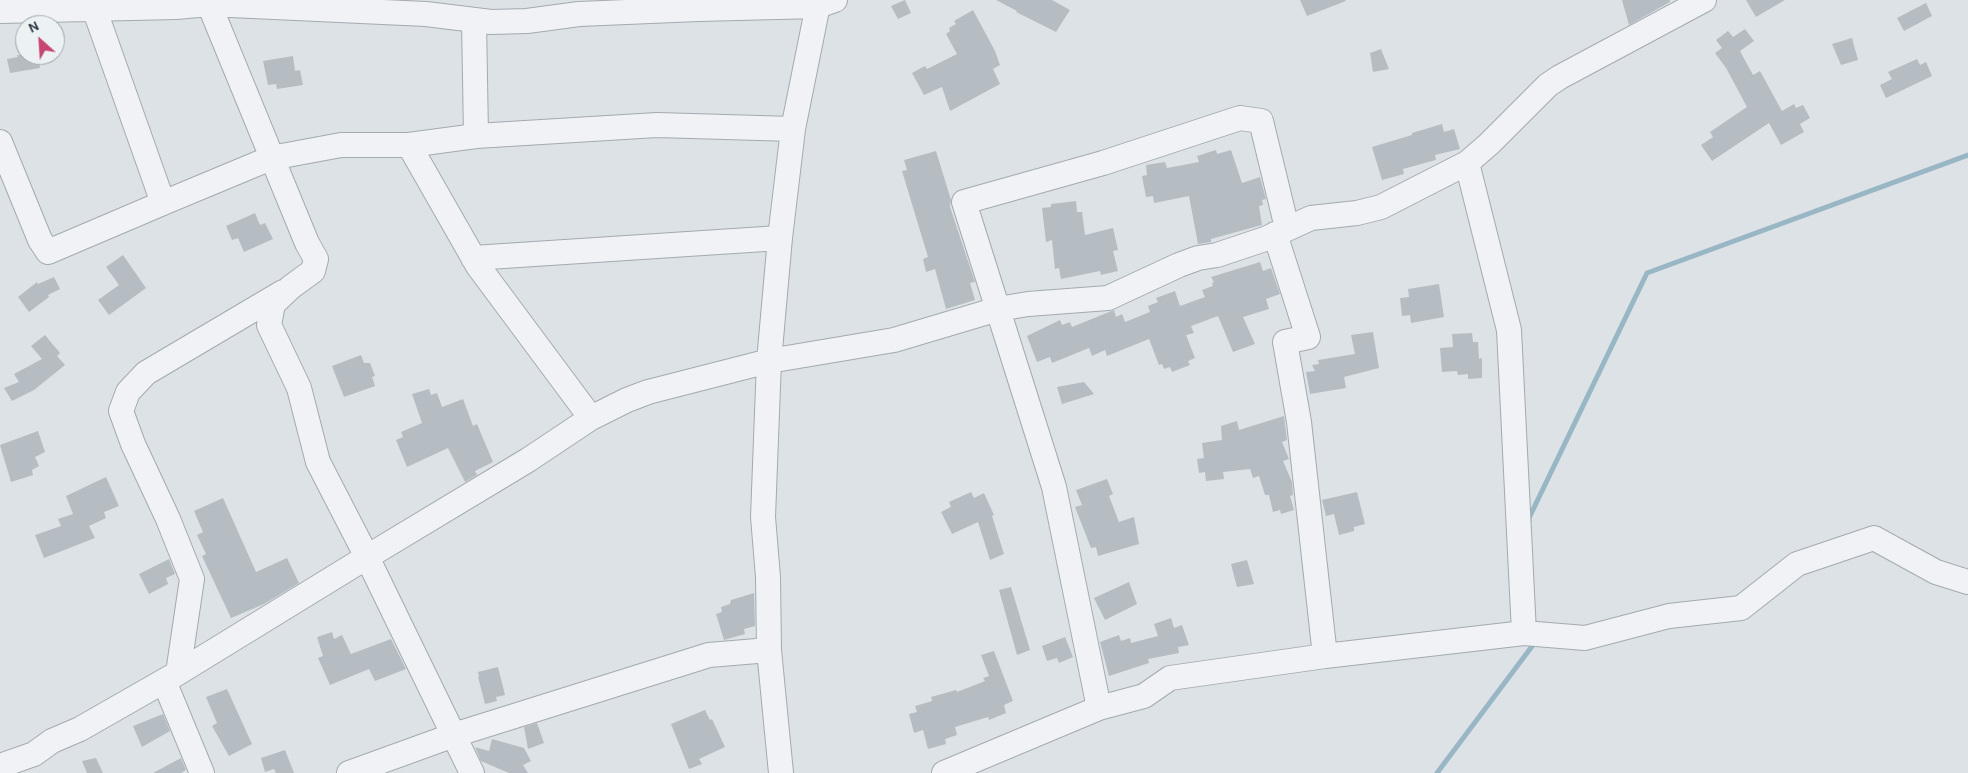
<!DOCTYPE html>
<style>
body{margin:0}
#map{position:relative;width:1968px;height:773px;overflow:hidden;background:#dde2e6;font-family:Karla,sans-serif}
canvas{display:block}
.north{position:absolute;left:15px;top:15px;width:50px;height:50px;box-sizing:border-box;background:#ecf1f4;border:1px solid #9da5aa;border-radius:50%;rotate:334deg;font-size:14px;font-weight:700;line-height:20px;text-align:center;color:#27333c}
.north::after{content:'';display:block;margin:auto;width:18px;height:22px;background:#c74671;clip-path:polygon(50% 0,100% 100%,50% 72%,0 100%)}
</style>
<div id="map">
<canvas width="1968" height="773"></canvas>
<div class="north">N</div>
</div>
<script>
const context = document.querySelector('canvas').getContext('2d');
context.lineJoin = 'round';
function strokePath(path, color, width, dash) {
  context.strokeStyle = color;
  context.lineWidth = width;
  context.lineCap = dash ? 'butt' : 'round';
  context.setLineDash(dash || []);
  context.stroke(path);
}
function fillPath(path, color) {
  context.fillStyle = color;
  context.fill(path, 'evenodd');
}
const stream = new Path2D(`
 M 1529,521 L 1529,518 L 1647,273 L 1968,155
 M 1437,773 L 1536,641`);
const building = new Path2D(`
 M 905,0 L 911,13 L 898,19 L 891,6 Z
 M 996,0 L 1052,0 L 1070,10 L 1056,32 L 1016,12 L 1017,11 Z
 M 1300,0 L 1345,0 L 1346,1 L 1307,16 Z
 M 1622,0 L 1670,0 L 1670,2 L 1629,25 Z
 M 1746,0 L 1785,0 L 1756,17 Z
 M 1926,3 L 1932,16 L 1904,31 L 1897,18 Z
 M 973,10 L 995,51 L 1000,65 L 993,69 L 1000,84 L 950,111 L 942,87 L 924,95 L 912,73 L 925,66 L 927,69 L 957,54 L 946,34 L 950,31 L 949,28 L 956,24 L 954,21 Z
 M 1745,29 L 1754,41 L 1740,51 L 1753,75 L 1760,71 L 1782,111 L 1794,104 L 1796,108 L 1803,105 L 1810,118 L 1800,124 L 1804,132 L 1781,145 L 1769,123 L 1712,161 L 1701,145 L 1713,137 L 1710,132 L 1747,107 L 1726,68 L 1715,53 L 1722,48 L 1716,40 L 1728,31 L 1733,37 Z
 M 1852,38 L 1858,60 L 1841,65 L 1832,44 Z
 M 1381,49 L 1389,69 L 1373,72 L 1370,53 Z
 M 17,55 L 38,55 L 40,68 L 10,73 L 7,59 L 18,57 Z
 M 293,56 L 295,71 L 300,70 L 303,85 L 277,89 L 276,84 L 268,85 L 263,61 Z
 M 1917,59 L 1920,65 L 1926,62 L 1932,76 L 1886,98 L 1880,85 L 1892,79 L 1888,72 Z
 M 1442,124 L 1444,132 L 1454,129 L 1460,149 L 1435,155 L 1436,160 L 1403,169 L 1404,174 L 1382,180 L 1372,147 L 1412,135 L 1412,133 Z
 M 1216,150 L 1217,154 L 1231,150 L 1242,183 L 1260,177 L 1266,199 L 1262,200 L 1263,205 L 1259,206 L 1262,225 L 1211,239 L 1211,242 L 1198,244 L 1189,196 L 1154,203 L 1153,196 L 1146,197 L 1142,176 L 1147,175 L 1146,165 L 1165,162 L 1167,168 L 1199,162 L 1197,156 Z
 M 936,151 L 951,200 L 950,207 L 975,282 L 970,283 L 975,300 L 946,309 L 935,269 L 926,272 L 923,259 L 928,257 L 902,171 L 907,170 L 904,160 Z
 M 1076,201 L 1077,212 L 1082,212 L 1085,235 L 1113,228 L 1118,250 L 1113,251 L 1118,271 L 1101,275 L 1100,271 L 1061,279 L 1059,268 L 1055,269 L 1052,240 L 1046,242 L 1042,208 L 1051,207 L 1051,204 Z
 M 255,213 L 260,225 L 265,223 L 273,239 L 244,252 L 238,238 L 232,240 L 226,226 Z
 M 123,255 L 146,288 L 109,315 L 98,300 L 119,285 L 106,267 Z
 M 1260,262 L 1263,271 L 1271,268 L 1280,294 L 1266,299 L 1269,309 L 1243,317 L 1255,344 L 1233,352 L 1218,316 L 1191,326 L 1194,333 L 1186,335 L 1195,358 L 1188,361 L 1190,365 L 1172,372 L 1170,367 L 1164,369 L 1162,364 L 1159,365 L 1149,339 L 1107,356 L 1105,350 L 1092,356 L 1089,348 L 1052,363 L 1050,357 L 1037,362 L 1027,336 L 1060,320 L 1062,325 L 1070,322 L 1072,327 L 1114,310 L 1116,317 L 1122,314 L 1125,322 L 1150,312 L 1148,306 L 1158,302 L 1156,298 L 1175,291 L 1180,306 L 1205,297 L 1202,290 L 1213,286 L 1212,283 L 1214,282 L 1211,277 Z
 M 54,277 L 60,289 L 48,295 L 49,297 L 29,312 L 18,297 L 37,282 L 38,284 Z
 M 1439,284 L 1444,317 L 1411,323 L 1410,315 L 1402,316 L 1400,298 L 1409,297 L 1408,289 Z
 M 1373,332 L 1379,368 L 1344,377 L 1346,388 L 1310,394 L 1306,372 L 1315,371 L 1312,365 L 1319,364 L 1318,360 L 1355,354 L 1351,335 Z
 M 1472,333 L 1473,342 L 1478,342 L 1479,359 L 1482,358 L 1482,378 L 1468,379 L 1468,374 L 1458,375 L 1457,371 L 1442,372 L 1440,348 L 1453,347 L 1452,334 Z
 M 45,335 L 60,353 L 57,356 L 65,365 L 34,390 L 12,401 L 4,388 L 19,382 L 14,374 L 42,359 L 31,346 Z
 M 361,355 L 364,363 L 370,363 L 375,376 L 372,377 L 375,386 L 344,397 L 332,366 Z
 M 1084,382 L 1094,394 L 1062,404 L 1057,387 Z
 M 429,389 L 431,395 L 437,393 L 442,407 L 463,399 L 473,426 L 477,424 L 493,462 L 475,471 L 477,475 L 465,482 L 448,448 L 407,467 L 396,440 L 403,437 L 401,432 L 422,423 L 412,394 Z
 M 1284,416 L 1287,440 L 1282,442 L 1289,459 L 1283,461 L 1292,482 L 1293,495 L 1290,496 L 1294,510 L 1281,514 L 1280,510 L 1273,512 L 1269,495 L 1265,495 L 1259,476 L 1253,478 L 1250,469 L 1223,472 L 1224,479 L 1206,481 L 1205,472 L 1199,473 L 1197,459 L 1204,458 L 1202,443 L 1222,440 L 1221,426 L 1237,421 L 1239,430 Z
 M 38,431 L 45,452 L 35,457 L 39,466 L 32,470 L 33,475 L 11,482 L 0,445 Z
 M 106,477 L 119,506 L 104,512 L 106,518 L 89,526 L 95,538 L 44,558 L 35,535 L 61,526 L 58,519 L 73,514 L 66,496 Z
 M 1107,479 L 1113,494 L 1109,496 L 1119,522 L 1134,517 L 1139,544 L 1098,556 L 1096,547 L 1091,548 L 1075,507 L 1082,505 L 1076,490 Z
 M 971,492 L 974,498 L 984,493 L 994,515 L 992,516 L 1004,554 L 990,560 L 978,522 L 952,534 L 941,512 L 951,507 L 949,502 Z
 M 1357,492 L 1365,524 L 1354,527 L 1354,531 L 1339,535 L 1334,514 L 1326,516 L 1322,500 Z
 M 223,498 L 256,572 L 287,558 L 299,583 L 264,604 L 231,618 L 202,556 L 206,554 L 197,535 L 203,532 L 194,511 Z
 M 169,559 L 175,574 L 166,578 L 168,584 L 149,594 L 139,574 Z
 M 1247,560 L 1254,584 L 1237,587 L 1231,564 Z
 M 1129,582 L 1137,604 L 1105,620 L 1094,598 Z
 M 1011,587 L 1030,650 L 1017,655 L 999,590 Z
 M 754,593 L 755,626 L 744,629 L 745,634 L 724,640 L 716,614 L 722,612 L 721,607 L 730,604 L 731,600 Z
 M 1171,618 L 1174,628 L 1182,625 L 1189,645 L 1178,647 L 1179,653 L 1148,659 L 1149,663 L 1109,676 L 1100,642 L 1119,635 L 1121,641 L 1130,638 L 1131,643 L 1158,636 L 1154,624 Z
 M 332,632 L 334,639 L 342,635 L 351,654 L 391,639 L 406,669 L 375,681 L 369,669 L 330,685 L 318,658 L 323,656 L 317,637 Z
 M 1065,637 L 1073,657 L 1059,663 L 1057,658 L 1047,661 L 1042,646 Z
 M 994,651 L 1013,701 L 1004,705 L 1006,713 L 989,720 L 988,717 L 955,727 L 957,735 L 945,739 L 946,744 L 928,749 L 923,730 L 914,733 L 909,714 L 917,712 L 915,706 L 932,701 L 931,697 L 956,690 L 957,692 L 985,681 L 983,678 L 989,676 L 981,655 Z
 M 498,667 L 505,695 L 496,697 L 497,701 L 485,704 L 478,677 L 479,677 L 478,672 Z
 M 227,689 L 252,744 L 229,756 L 212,726 L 217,723 L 206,697 Z
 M 705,710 L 710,720 L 712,719 L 725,747 L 699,759 L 702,764 L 689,769 L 671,724 Z
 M 163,714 L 170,731 L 142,747 L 133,726 Z
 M 537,723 L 544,743 L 528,749 L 524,727 Z
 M 492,739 L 524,748 L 531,761 L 523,765 L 528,773 L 509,773 L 481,761 L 475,747 L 489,751 Z
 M 285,750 L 294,773 L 276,773 L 274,769 L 265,772 L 261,758 Z
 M 96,758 L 103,773 L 87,773 L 82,761 Z
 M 181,758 L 186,770 L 181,773 L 153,773 Z`);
const minor = new Path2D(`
 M 209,4 L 307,243 L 316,259 L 313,271 L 291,287 L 273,304 L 269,325 L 299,388 L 318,462 L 367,557 L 472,773
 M 94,8 L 163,203 L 271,158 L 341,145 L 409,145
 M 0,11 L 176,7 L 209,4 L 426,14 L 491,22 L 527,21 L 579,14 L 698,9 L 818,6 L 835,0
 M 474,20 L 476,136 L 409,145 L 478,266 L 591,418
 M 476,136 L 657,125 L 793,129
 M 0,142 L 40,240 L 48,252 L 163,203
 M 1467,163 L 1509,330 L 1524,633
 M 1275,234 L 1308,337 L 1285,342 L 1299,422 L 1325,656
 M 473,258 L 780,238
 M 178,673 L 192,579 L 168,519 L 133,444 L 121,411 L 128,392 L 146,373 L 283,292
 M 164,681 L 202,773
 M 1099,708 L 1054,487 L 964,202 L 1103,163 L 1240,118 L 1261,121 L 1287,228
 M 0,766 L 34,754 L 52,741 L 80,729 L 178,673 L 367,557 L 528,460 L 591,418 L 627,400 L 648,392 L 769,361 L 894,340 L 998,309 L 1028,304 L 1108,298 L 1179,265 L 1198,258 L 1217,255 L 1265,239 L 1311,218 L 1357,213 L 1381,207 L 1467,163 L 1489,144 L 1548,85 L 1560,77 L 1704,0
 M 349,773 L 454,735 L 709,655 L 769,650
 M 781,773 L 769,650 L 768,577 L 763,517 L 769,361 L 780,238 L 793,129 L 819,0
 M 944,773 L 1099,708 L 1144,696 L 1170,678 L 1325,656 L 1524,633 L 1585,638 L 1669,616 L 1741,608 L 1797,564 L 1874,538 L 1936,572 L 1968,582`);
strokePath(stream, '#99b6c5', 5);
fillPath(building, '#b5bdc3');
strokePath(minor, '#a3aab0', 26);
strokePath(minor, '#f0f2f5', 24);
</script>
